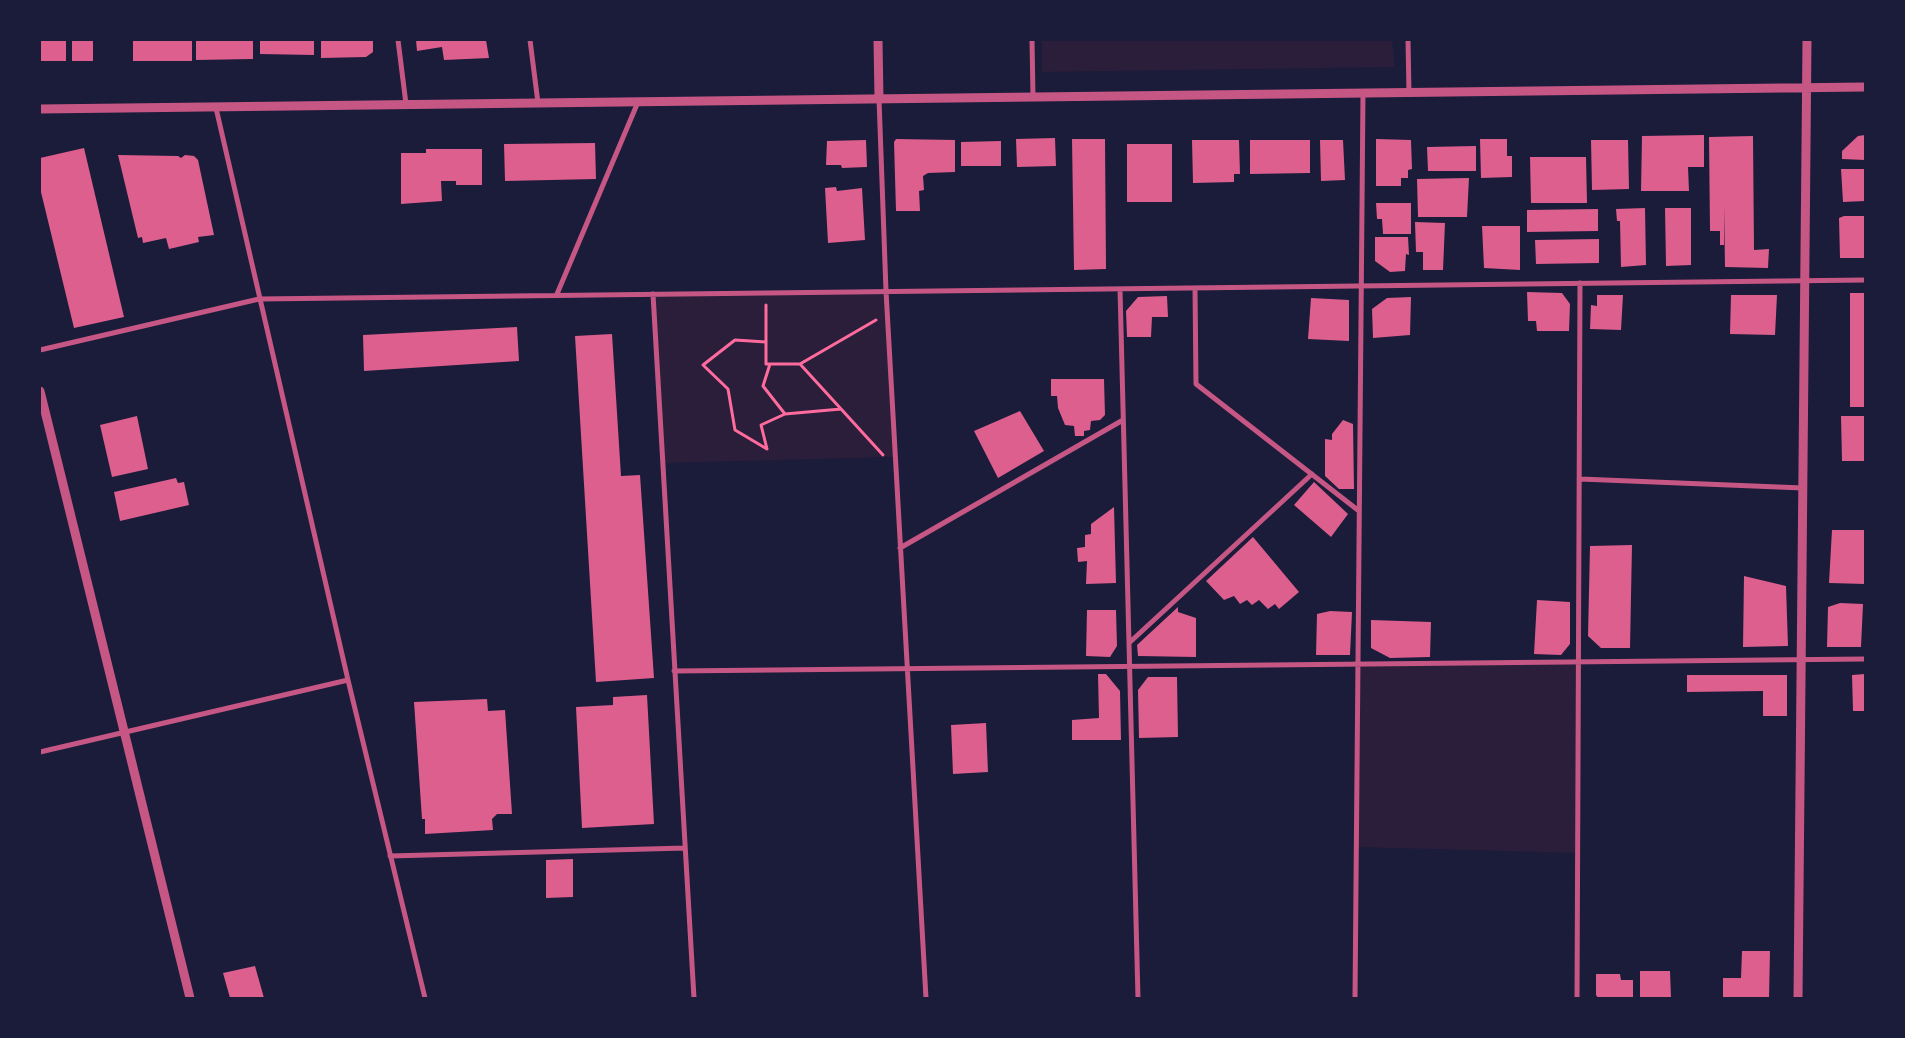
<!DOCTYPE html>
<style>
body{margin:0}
#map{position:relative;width:1905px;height:1038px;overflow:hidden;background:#1b1b3a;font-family:"Varela Round",sans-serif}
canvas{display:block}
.frame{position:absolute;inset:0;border:41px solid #1b1b3a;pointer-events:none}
</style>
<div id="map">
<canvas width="1905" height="1038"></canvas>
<div class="frame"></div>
</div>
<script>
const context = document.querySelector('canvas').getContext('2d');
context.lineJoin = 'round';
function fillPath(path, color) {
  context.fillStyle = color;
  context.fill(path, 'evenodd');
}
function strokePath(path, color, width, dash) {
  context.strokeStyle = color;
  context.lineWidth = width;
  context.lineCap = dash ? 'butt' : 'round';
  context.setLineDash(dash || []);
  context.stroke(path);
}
const green = new Path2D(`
 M 1042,40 L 1392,40 L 1395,67 L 1042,72 Z
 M 886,291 L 895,457 L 662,463 L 653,294 Z
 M 1579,660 L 1578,853 L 1356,847 L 1358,665 Z`);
const building = new Path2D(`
 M 40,40 L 66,40 L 66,61 L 40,61 Z
 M 72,40 L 93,40 L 93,61 L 72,61 Z
 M 133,40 L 192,40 L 192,61 L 133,61 Z
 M 196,40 L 253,40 L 253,59 L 196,60 Z
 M 260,40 L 314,40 L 314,55 L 260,54 Z
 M 321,40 L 373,40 L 373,52 L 366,57 L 321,58 Z
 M 416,40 L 486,40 L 489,58 L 444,60 L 442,47 L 417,51 Z
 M 1704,135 L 1704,167 L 1688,167 L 1689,191 L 1641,191 L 1642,136 Z
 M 1865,135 L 1865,160 L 1842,159 L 1842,151 L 1858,136 Z
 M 1753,136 L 1754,250 L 1769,249 L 1768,268 L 1725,267 L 1724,206 L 1724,245 L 1720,245 L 1720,231 L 1710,231 L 1709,137 Z
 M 1055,138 L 1056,166 L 1017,167 L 1016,139 Z
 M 896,139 L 955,140 L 955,172 L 928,173 L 923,176 L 924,190 L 919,191 L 920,211 L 896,211 L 894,142 Z
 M 1072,139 L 1105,139 L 1106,269 L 1074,270 Z
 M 1376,139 L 1411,140 L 1412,169 L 1408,170 L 1408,178 L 1401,178 L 1401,186 L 1376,186 Z
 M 1480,139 L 1507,139 L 1507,156 L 1512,156 L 1512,177 L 1481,178 Z
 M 866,140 L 867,167 L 842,168 L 841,165 L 826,165 L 827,141 Z
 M 1192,140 L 1239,140 L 1240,174 L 1234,174 L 1234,182 L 1193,183 Z
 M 1250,140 L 1310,140 L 1310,173 L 1250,174 Z
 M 1320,140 L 1343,140 L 1345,180 L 1321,181 Z
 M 1591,140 L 1628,140 L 1629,189 L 1592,190 Z
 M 1001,141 L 1001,166 L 961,166 L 961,142 Z
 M 595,143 L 596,179 L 505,181 L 504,144 Z
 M 1127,144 L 1172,144 L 1172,202 L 1127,202 Z
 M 1476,146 L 1476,171 L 1428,171 L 1427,147 Z
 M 84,148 L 124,317 L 74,328 L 40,188 L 40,158 Z
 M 426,149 L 482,149 L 482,185 L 456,185 L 456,181 L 441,181 L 442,201 L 401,204 L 401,153 L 426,153 Z
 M 118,155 L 178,156 L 181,158 L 185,155 L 194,156 L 198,160 L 214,235 L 198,237 L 199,242 L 169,249 L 166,238 L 143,243 L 142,237 L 138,238 Z
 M 1530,157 L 1586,157 L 1587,203 L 1531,203 Z
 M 1841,169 L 1865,169 L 1865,201 L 1843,202 Z
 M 1469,178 L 1467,217 L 1418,217 L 1417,179 Z
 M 836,187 L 837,191 L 862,188 L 865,240 L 828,243 L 825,188 Z
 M 1376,203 L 1411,203 L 1411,234 L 1383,234 L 1382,219 L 1377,219 Z
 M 1645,208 L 1646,265 L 1621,267 L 1620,221 L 1617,221 L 1616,209 Z
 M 1665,208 L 1691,208 L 1691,265 L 1666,266 Z
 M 1598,209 L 1598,231 L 1527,232 L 1527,210 Z
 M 1844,216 L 1865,216 L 1865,258 L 1840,258 L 1839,218 Z
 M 1415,222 L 1445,223 L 1443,270 L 1423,270 L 1423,252 L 1416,252 Z
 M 1482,226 L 1520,226 L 1520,270 L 1484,268 Z
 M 1375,237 L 1408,237 L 1409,255 L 1406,254 L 1405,271 L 1390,272 L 1375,261 Z
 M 1599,239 L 1599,263 L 1536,264 L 1535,240 Z
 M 1527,292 L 1562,293 L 1570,304 L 1569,331 L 1537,331 L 1536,321 L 1528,321 Z
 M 1850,293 L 1865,293 L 1865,407 L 1850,407 Z
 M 1597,295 L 1623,295 L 1621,330 L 1590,329 L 1591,305 L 1597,306 Z
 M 1731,295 L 1777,295 L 1775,335 L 1730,334 Z
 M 1167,296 L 1168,317 L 1152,317 L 1151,337 L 1127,337 L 1126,311 L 1138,297 Z
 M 1411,297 L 1410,335 L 1373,338 L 1372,309 L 1387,298 Z
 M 1311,298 L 1349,300 L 1349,341 L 1308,339 Z
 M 517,327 L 519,361 L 364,371 L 363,335 Z
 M 612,334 L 621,476 L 640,475 L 654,678 L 596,682 L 575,336 Z
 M 1051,379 L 1104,379 L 1105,415 L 1100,420 L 1091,421 L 1090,430 L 1084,431 L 1084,436 L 1075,436 L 1074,426 L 1065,425 L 1058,408 L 1057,396 L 1051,396 Z
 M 1020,411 L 1044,451 L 998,478 L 974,431 Z
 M 137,416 L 148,469 L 112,477 L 100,425 Z
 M 1841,416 L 1865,416 L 1865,461 L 1842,461 Z
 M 1343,420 L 1353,424 L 1354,489 L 1339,489 L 1325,476 L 1325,439 L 1332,440 L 1332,434 Z
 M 176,478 L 178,483 L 184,482 L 189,505 L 120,521 L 114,492 Z
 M 1314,482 L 1348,514 L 1331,537 L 1294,505 Z
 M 1114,507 L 1116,583 L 1086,584 L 1087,561 L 1078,562 L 1077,548 L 1085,547 L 1085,535 L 1091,534 L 1091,524 Z
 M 1832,530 L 1865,530 L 1865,584 L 1829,583 Z
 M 1253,537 L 1299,592 L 1279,609 L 1275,604 L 1268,609 L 1259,600 L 1252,605 L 1247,600 L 1240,604 L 1234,596 L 1224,600 L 1206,581 Z
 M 1632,545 L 1630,648 L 1601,648 L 1588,636 L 1590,546 Z
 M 1744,576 L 1786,586 L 1788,646 L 1743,647 Z
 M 1537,600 L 1570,602 L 1570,644 L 1561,655 L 1534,654 Z
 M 1840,603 L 1863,604 L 1861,647 L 1827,647 L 1828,607 Z
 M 1178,607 L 1178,612 L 1196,618 L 1196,657 L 1138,656 L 1137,645 Z
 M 1087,610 L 1116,610 L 1117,646 L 1110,657 L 1086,656 Z
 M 1330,611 L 1352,612 L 1350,655 L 1316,655 L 1317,614 Z
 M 1371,620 L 1431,622 L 1430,657 L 1390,658 L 1371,648 Z
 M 1098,674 L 1106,674 L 1120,691 L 1121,740 L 1072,740 L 1072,720 L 1099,718 Z
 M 1865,674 L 1865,711 L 1853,711 L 1852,675 Z
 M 1687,675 L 1787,675 L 1787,716 L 1763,716 L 1763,691 L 1687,692 Z
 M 1148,677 L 1177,677 L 1178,737 L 1139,738 L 1138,690 Z
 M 647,695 L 654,824 L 582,828 L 576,707 L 613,705 L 613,697 Z
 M 487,699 L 488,711 L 505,710 L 512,814 L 497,814 L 492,819 L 493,830 L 425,834 L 425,819 L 422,819 L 414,702 Z
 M 986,723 L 988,772 L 953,774 L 951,725 Z
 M 573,859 L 573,897 L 546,898 L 546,860 Z
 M 1742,951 L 1770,951 L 1769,998 L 1723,998 L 1723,978 L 1741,978 Z
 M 255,966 L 264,998 L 230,998 L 223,973 Z
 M 1640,971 L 1670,971 L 1671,998 L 1640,998 Z
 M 1596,974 L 1620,974 L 1621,980 L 1633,980 L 1633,998 L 1598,998 L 1596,995 Z`);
const path = new Path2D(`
 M 766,305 L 766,364 L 800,364
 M 876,320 L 800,364 L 883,455
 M 766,342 L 735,340 L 703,365 L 728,389 L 735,430 L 767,449 L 761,425 L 785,414 L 841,409
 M 770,364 L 763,386 L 785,414`);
const minor = new Path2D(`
 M 398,40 L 406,104
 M 530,40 L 538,103
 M 1032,40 L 1033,97
 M 1408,40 L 1409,93
 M 879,99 L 886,291 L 926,998
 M 216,108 L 348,680 L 425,998
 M 1195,288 L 1196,384 L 1359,511
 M 1120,289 L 1138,998
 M 557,294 L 638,102
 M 653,294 L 694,998
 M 40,350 L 259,299 L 1865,280
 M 1580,479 L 1803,488
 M 900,548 L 1123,420
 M 1129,643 L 1312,474
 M 674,671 L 1865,659
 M 40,752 L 348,680
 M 390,856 L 685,848
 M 1355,998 L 1363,93
 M 1577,998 L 1580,283`);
const tertiary = new Path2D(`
 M 878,40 L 879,99
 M 40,109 L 1865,87
 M 40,391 L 190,998
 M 1798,998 L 1807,40`);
fillPath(green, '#2a1e3b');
fillPath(building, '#dd5f8e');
strokePath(path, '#ff6b9d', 3);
strokePath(minor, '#c65784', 5);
strokePath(tertiary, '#c65784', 9);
</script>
